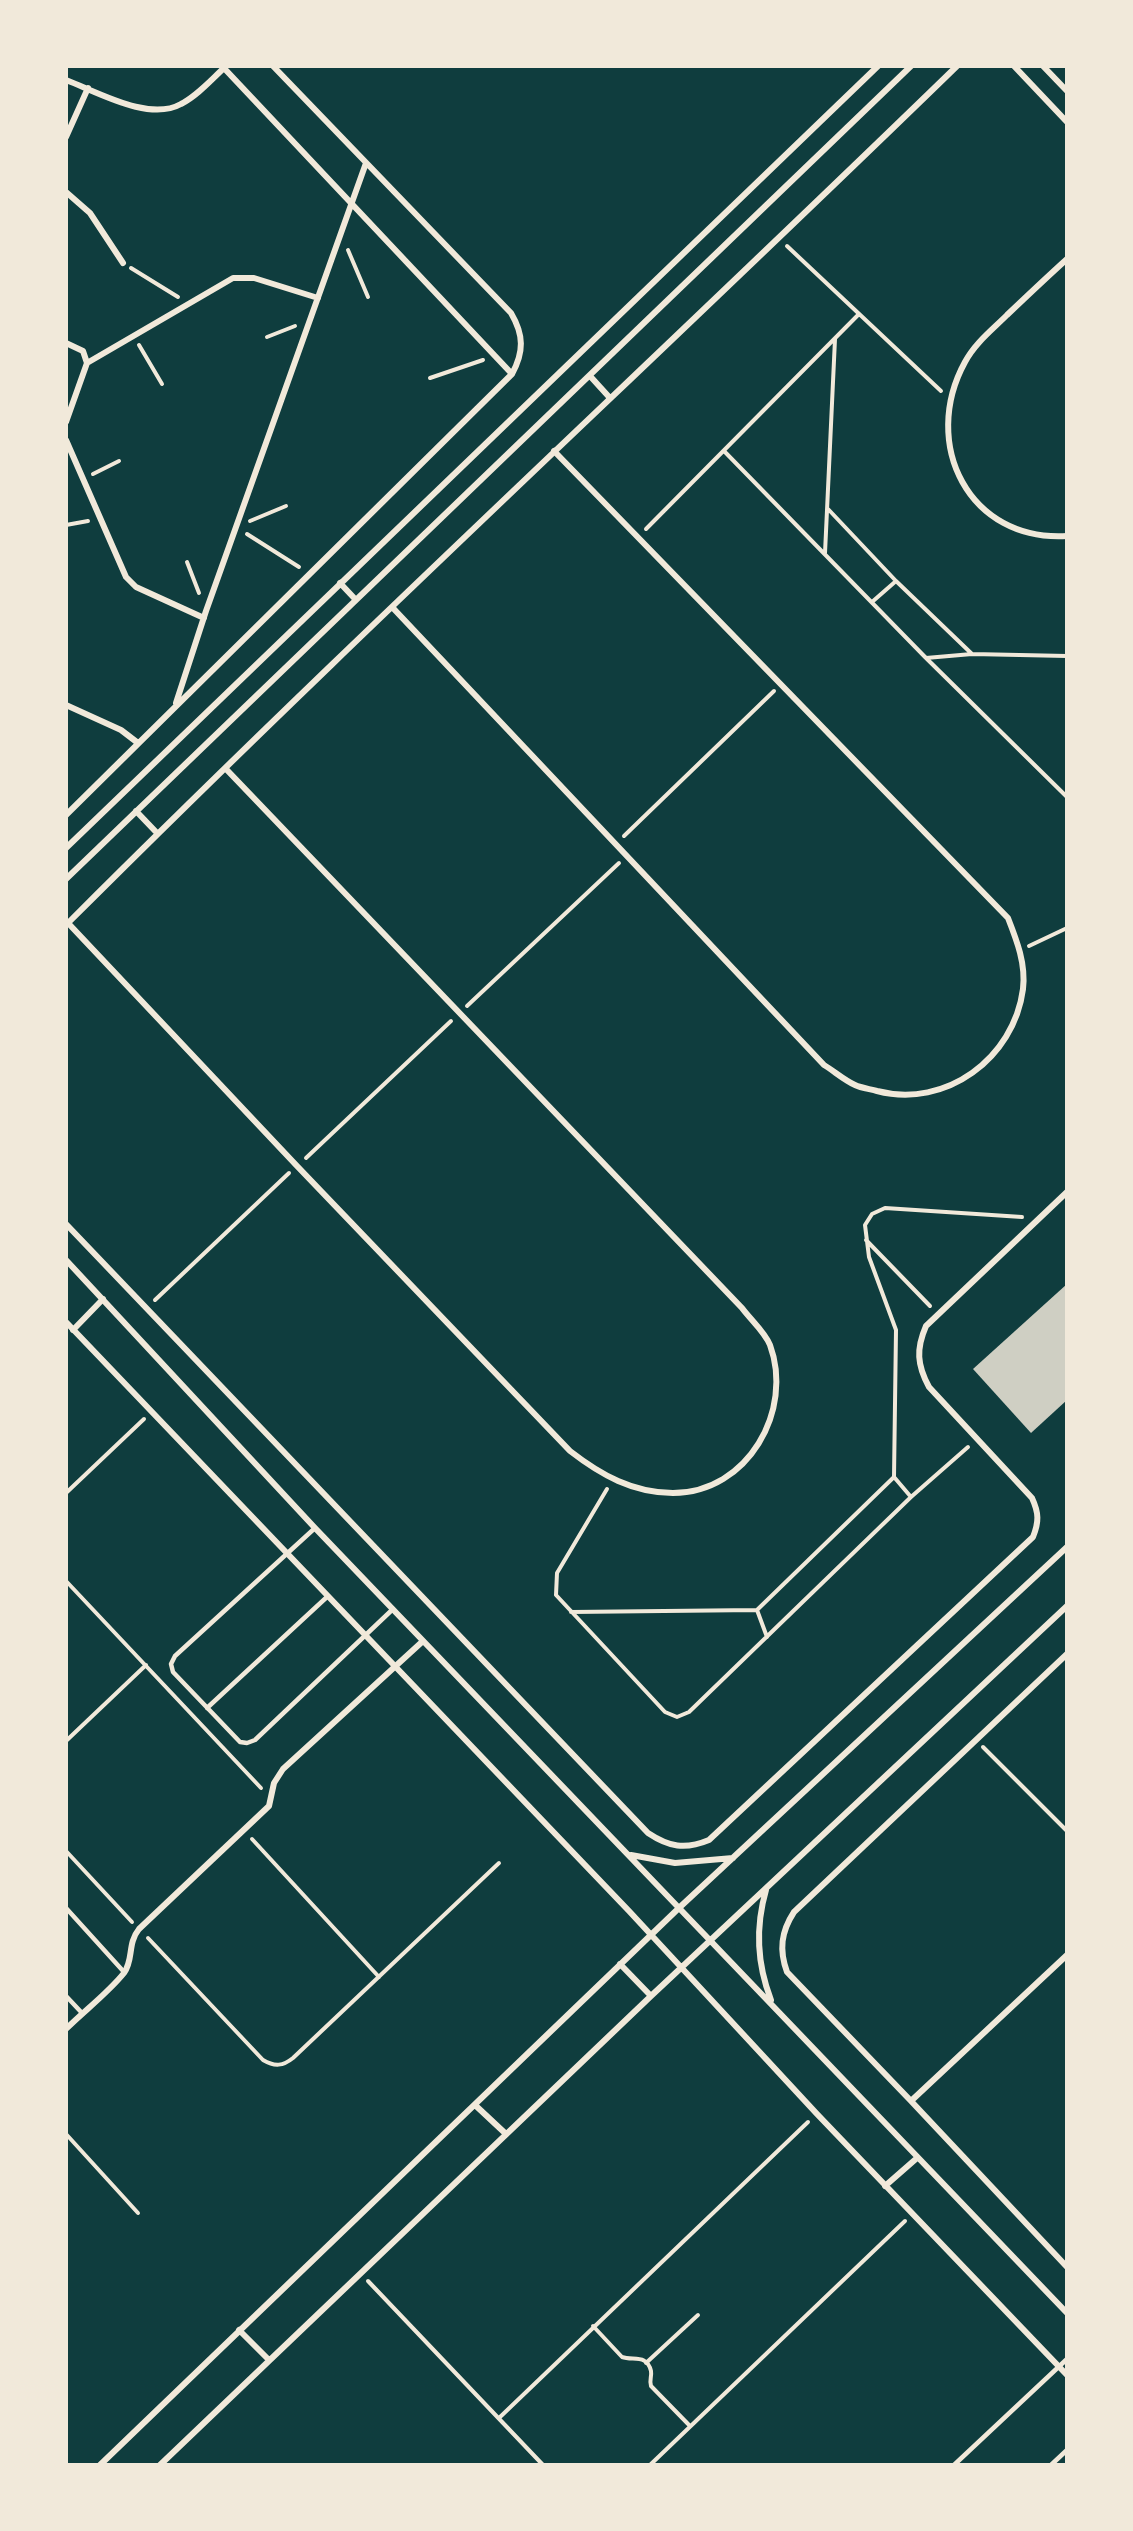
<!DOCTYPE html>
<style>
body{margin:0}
#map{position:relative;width:1133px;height:2531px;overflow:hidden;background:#0f3d3e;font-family:Quicksand,sans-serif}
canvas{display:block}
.frame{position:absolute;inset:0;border:68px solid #f1e9da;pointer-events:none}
</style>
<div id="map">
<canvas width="1133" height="2531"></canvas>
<div class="frame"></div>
</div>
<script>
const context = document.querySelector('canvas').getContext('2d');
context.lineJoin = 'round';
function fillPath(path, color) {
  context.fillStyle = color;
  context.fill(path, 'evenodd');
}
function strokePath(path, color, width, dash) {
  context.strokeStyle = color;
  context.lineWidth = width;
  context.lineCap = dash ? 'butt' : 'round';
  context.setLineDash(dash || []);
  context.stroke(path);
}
const building = new Path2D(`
 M 1067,1284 L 1067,1400 L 1031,1433 L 973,1369 Z`);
const path = new Path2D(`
 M 787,246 L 941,391
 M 348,250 L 368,297
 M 131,268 L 178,297
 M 267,337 L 295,326
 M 139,345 L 162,384
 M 430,378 L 483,360
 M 724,451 L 926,658 L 1067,797
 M 93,474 L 119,461
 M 828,509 L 896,581 L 972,654
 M 250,521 L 286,506
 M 66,525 L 88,521
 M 646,529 L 859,314
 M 247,534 L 299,567
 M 825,553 L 835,339
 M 187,562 L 199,593
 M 872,602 L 896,581
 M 926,658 L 972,654 L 1067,656
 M 624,836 L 774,691
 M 1029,946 L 1067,928
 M 467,1006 L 619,863
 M 306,1158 L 451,1021
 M 866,1240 L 930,1306
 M 155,1300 L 289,1173
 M 894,1477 L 911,1497
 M 607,1489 L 557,1573 L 556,1595 L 665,1712 L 677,1717 L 689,1712 L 911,1497 L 968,1447
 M 66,1493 L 144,1419
 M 66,1581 L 261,1788
 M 757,1610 L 767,1637
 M 571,1612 L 757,1610 L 894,1477 L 896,1330 L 869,1257 L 865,1225 L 872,1214 L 885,1208 L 1022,1217
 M 66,1741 L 146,1665
 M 983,1747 L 1067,1831
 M 252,1839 L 379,1977
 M 66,1851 L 132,1922
 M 148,1938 L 263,2060 C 275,2067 283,2066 293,2058 L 499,1863
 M 66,2134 L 138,2213
 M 368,2281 L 543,2465
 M 593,2326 L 622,2357 C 633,2361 647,2354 651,2371 C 652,2377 649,2380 651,2386 L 690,2426
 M 646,2363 L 698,2315
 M 499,2418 L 808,2122
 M 650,2465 L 905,2221`);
const service = new Path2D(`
 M 315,1528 L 175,1656 L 171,1664 L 173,1672 L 240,1742 L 247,1743 L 255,1740 L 393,1609
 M 207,1708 L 328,1596
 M 66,1908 L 124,1972
 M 66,1996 L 82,2013
 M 954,2465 L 1067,2359
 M 1051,2465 L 1067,2450`);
const minor = new Path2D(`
 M 222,66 L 512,374
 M 1014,66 L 1067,122
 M 1043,66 L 1067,91
 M 66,80 C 98,92 149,122 181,104 C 197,96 211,80 224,68
 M 66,137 L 88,88
 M 66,192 L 90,213 L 123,263
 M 1067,259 C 1047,277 1027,296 1007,315 C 992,330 975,343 965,362 C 920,444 969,542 1067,536
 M 66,343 L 83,351 L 87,363 L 66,422
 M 87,363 L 233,278 L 254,278 L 318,298
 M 590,376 L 610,398
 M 66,440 L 126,577 L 136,587 L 204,618
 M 340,583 L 356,600
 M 392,607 L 824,1065 C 834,1071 844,1080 855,1085 C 861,1088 870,1089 877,1091 C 946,1109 1014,1058 1023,989 C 1026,964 1017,941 1008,918 L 554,451
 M 176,703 L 206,611 L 366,163
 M 66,705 L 121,730 L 138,743
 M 136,811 L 157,833
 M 66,815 L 512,374 C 524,352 524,335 511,313 L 273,66
 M 66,848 L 878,66
 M 66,879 L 911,66
 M 68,923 L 297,1166 L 570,1451 C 601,1475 633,1493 673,1493 C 748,1493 794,1410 770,1345 C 765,1332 750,1319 742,1308 L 226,769
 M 66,925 C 358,633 661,354 957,66
 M 66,1224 L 648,1833 C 669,1847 685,1850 709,1840 L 1033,1537 C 1039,1522 1039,1513 1032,1498 L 929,1387 C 917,1365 916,1349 926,1326 L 1067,1192
 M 66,1260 L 315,1528 L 1067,2313
 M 66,1322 L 629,1911 L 817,2114 L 1067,2375
 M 73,1330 L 103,1299
 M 1067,1654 L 794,1912 C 781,1932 779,1950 787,1972 L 911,2101 L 1067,1955
 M 631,1855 L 675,1863 L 733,1858
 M 766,1890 C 755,1928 757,1964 771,2000
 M 620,1964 L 651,1996
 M 66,2029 C 84,2011 108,1993 124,1973 C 134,1959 127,1944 139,1929 L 269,1806 L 274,1783 L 283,1769 L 423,1641
 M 911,2101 L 1067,2267
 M 475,2105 L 506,2134
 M 885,2186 L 917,2158
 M 239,2330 L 269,2360
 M 100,2465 L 680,1907 L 1067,1547
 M 160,2465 L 651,1996 L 1067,1606`);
fillPath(building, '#cfcfc3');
strokePath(path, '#f1e9da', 4);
strokePath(service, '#f1e9da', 4.5);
strokePath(minor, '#f1e9da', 6);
</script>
